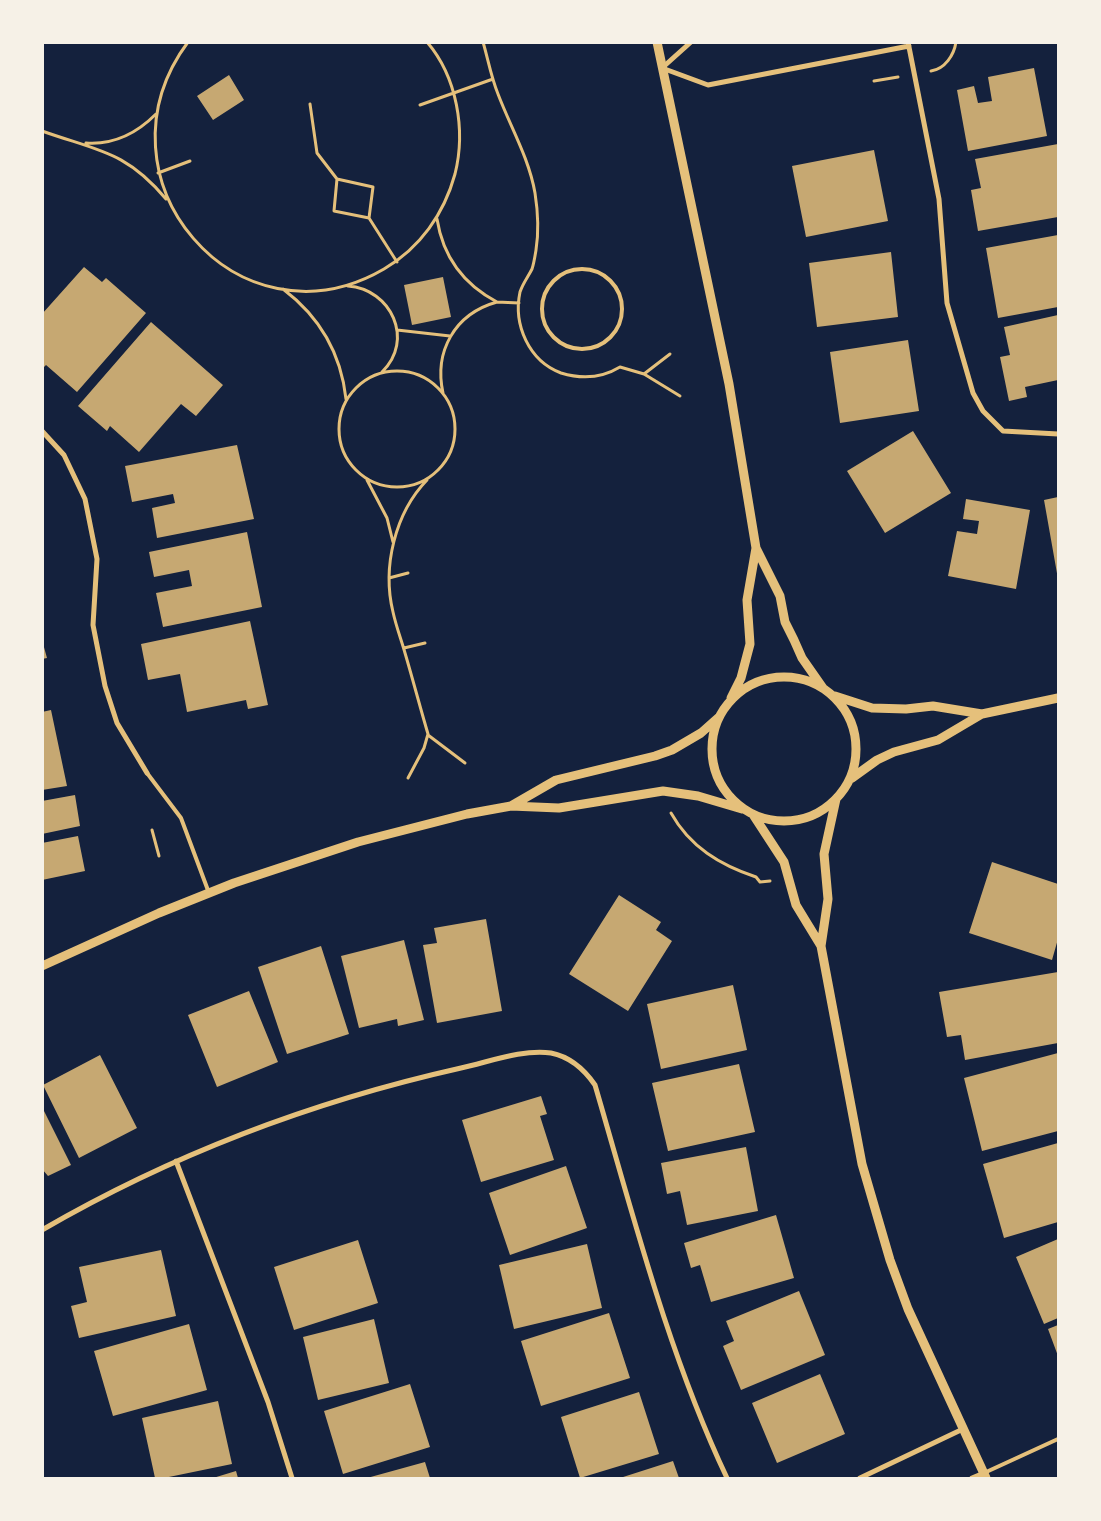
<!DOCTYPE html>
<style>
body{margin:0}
#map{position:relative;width:1101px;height:1521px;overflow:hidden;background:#14213d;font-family:Inter,sans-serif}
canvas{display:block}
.frame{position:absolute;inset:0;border:44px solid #f6f1e7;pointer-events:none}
</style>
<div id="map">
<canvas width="1101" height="1521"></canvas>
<div class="frame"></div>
</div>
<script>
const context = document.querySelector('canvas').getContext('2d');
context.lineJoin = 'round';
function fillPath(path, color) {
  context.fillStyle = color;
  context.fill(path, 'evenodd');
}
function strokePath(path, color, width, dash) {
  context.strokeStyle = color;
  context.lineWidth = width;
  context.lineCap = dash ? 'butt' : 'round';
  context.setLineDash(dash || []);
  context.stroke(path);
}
const building = new Path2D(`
 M 1034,68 L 1047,136 L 968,151 L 957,90 L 974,86 L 978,103 L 992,101 L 988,77 Z
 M 229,75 L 244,100 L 213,120 L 197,96 Z
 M 1058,144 L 1058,217 L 978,231 L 971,190 L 981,188 L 975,159 Z
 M 874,150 L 888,221 L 806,237 L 792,166 Z
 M 1058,235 L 1058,307 L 998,318 L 986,248 Z
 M 891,252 L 898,317 L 817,327 L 809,263 Z
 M 84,267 L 102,282 L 106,278 L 146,313 L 77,392 L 46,365 L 42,369 L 42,314 Z
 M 443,277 L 451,317 L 412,325 L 404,285 Z
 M 1058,315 L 1058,380 L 1025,387 L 1027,397 L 1009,401 L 1000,357 L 1010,355 L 1004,327 Z
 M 151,322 L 223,385 L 196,416 L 181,404 L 139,452 L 110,426 L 107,431 L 78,406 Z
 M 908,340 L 919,411 L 840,423 L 830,352 Z
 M 913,431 L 951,493 L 885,533 L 847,471 Z
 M 237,445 L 254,519 L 157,538 L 152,508 L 175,503 L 173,494 L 132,502 L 125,466 Z
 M 1058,497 L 1058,579 L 1044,500 Z
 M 966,499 L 1030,510 L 1016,589 L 948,576 L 957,531 L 977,534 L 979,521 L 963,519 Z
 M 247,532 L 262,607 L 163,627 L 156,593 L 192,586 L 189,570 L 154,577 L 149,552 Z
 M 250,621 L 268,705 L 248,709 L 246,700 L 187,712 L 180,674 L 148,680 L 141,644 Z
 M 42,640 L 47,658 L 42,659 Z
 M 51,710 L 67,786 L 42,790 L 42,712 Z
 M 75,795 L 80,826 L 42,834 L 42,801 Z
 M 78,836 L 85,871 L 42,880 L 42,843 Z
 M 992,862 L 1058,884 L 1058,939 L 1052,960 L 969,933 Z
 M 619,895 L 661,922 L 656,930 L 672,941 L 628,1011 L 569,974 Z
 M 486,919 L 502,1011 L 437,1023 L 423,945 L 437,943 L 434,928 Z
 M 404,940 L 424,1020 L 398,1026 L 397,1019 L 359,1028 L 341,956 Z
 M 321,946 L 349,1034 L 287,1054 L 258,967 Z
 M 1058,972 L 1058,1043 L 965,1060 L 961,1035 L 947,1037 L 939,992 Z
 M 733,985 L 747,1050 L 661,1069 L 647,1004 Z
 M 249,991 L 278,1062 L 217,1087 L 188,1015 Z
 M 1058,1053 L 1058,1131 L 982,1151 L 964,1078 Z
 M 100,1055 L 137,1128 L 79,1158 L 43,1085 Z
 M 739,1064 L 755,1132 L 668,1151 L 652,1083 Z
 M 541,1096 L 547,1114 L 540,1116 L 554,1160 L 481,1182 L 462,1120 Z
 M 42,1107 L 71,1165 L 48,1176 L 42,1169 Z
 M 1058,1143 L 1058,1222 L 1004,1238 L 983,1164 Z
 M 746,1147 L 758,1211 L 687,1225 L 680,1191 L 667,1194 L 661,1163 Z
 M 566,1166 L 587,1228 L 510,1255 L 489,1193 Z
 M 776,1215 L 794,1278 L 711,1302 L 700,1265 L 691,1268 L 684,1243 Z
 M 1058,1239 L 1058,1318 L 1044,1324 L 1016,1257 Z
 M 358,1240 L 378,1303 L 294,1330 L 274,1267 Z
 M 587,1244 L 602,1308 L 514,1329 L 499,1265 Z
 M 161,1250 L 176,1316 L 79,1338 L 71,1306 L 87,1302 L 79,1267 Z
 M 799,1291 L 825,1355 L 741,1390 L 723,1346 L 734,1341 L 726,1321 Z
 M 609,1313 L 630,1378 L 541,1406 L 521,1341 Z
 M 374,1319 L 389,1383 L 318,1400 L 303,1337 Z
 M 189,1324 L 207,1390 L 113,1416 L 94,1351 Z
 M 1058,1325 L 1058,1356 L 1048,1329 Z
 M 820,1374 L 845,1434 L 777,1463 L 752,1403 Z
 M 410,1384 L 430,1447 L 343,1474 L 324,1411 Z
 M 639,1392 L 659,1454 L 580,1478 L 561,1417 Z
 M 218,1401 L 232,1464 L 164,1478 L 155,1478 L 142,1418 Z
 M 673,1461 L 679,1478 L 620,1478 Z
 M 425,1462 L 430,1478 L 367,1478 Z
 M 236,1471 L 238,1478 L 213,1478 Z`);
const path = new Path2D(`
 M 188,42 C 87,178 238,354 384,269 C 420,248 444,214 455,174 C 466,130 457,77 427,42
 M 483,42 C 488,59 491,77 498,94 C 510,126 529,158 535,193 C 538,212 539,231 536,250 C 535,256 534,263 532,269 C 528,277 523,283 520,292 C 513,325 529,361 561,373 C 581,379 602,378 620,367 L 644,374 L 680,396
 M 931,71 C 945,69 954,55 956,42
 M 874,81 L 898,77
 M 310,104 L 317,153 L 337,179 L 373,187 L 369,218
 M 420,105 L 493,79
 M 42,131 C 98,151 126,151 166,199
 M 86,143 C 114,145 137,133 156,114
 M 158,173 L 190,161
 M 337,179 L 334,211 L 369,218 L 397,262
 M 437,219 C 443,257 463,284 497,302 C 454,314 434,352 443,393
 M 348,286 C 391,289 415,340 382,372
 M 283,289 C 320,317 341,353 346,399
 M 497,302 L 519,303
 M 397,330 L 450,336
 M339 429a58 58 0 1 1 116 0a58 58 0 1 1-116 0Z
 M 644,374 L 670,354
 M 367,480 L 387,518 L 393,542
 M 389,578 L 408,573
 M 404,648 L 425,643
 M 428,735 L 465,763
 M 408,778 L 424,748 L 428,734 C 420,707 413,680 405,653 C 401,639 396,626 393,612 C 382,567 395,513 427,480
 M 671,813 C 690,847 720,865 756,877 L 760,882 L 770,881
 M 152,830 L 159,856`);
const service = new Path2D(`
 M542 309a40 40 0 1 1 80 0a40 40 0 1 1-80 0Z
 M 147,773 L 181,818 L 209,893
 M 984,1473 L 1058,1439`);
const minor = new Path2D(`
 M 691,42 L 662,68 L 708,85 L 909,46
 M 908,42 L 939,199 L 947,303 L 973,393 L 983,411 L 1003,431 L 1058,434
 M 42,431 L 64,455 L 85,499 L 97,559 L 93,625 L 105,686 L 117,723 L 147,773
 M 176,1161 L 268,1402 L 292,1478
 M 42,1230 C 173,1154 314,1101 461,1068 C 489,1062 522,1049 551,1053 C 571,1057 584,1069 595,1085 C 634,1218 668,1353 727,1478
 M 860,1478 L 963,1429
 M 972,1478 L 984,1473`);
const tertiary = new Path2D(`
 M 657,42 L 729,384 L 756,548 L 780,596 L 785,622 L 794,640 L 802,658 L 823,688
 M712 749a72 72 0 1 1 144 0a72 72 0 1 1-144 0Z
 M 835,696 L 872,708 L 906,709 L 933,706 L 982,714
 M 731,698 L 741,678 L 750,644 L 747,600 L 756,548
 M 852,778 L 877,760 L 894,752 L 938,740 L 982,714 L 1058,698
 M 836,799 L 824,854 L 828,899 L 821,946 L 862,1164 L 890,1260 L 908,1309 L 986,1478
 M 511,806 L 556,780 L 655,756 L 672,750 L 701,733 L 719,717
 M 754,816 L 784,862 L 796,905 L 821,946
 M 42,966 L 159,913 L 234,883 L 358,842 L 467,814 L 511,806 L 559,808 L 663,791 L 698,796 L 742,809`);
fillPath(building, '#c6a872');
strokePath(path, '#e5c07b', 3);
strokePath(service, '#e5c07b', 4);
strokePath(minor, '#e5c07b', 5);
strokePath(tertiary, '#e5c07b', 9);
</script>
